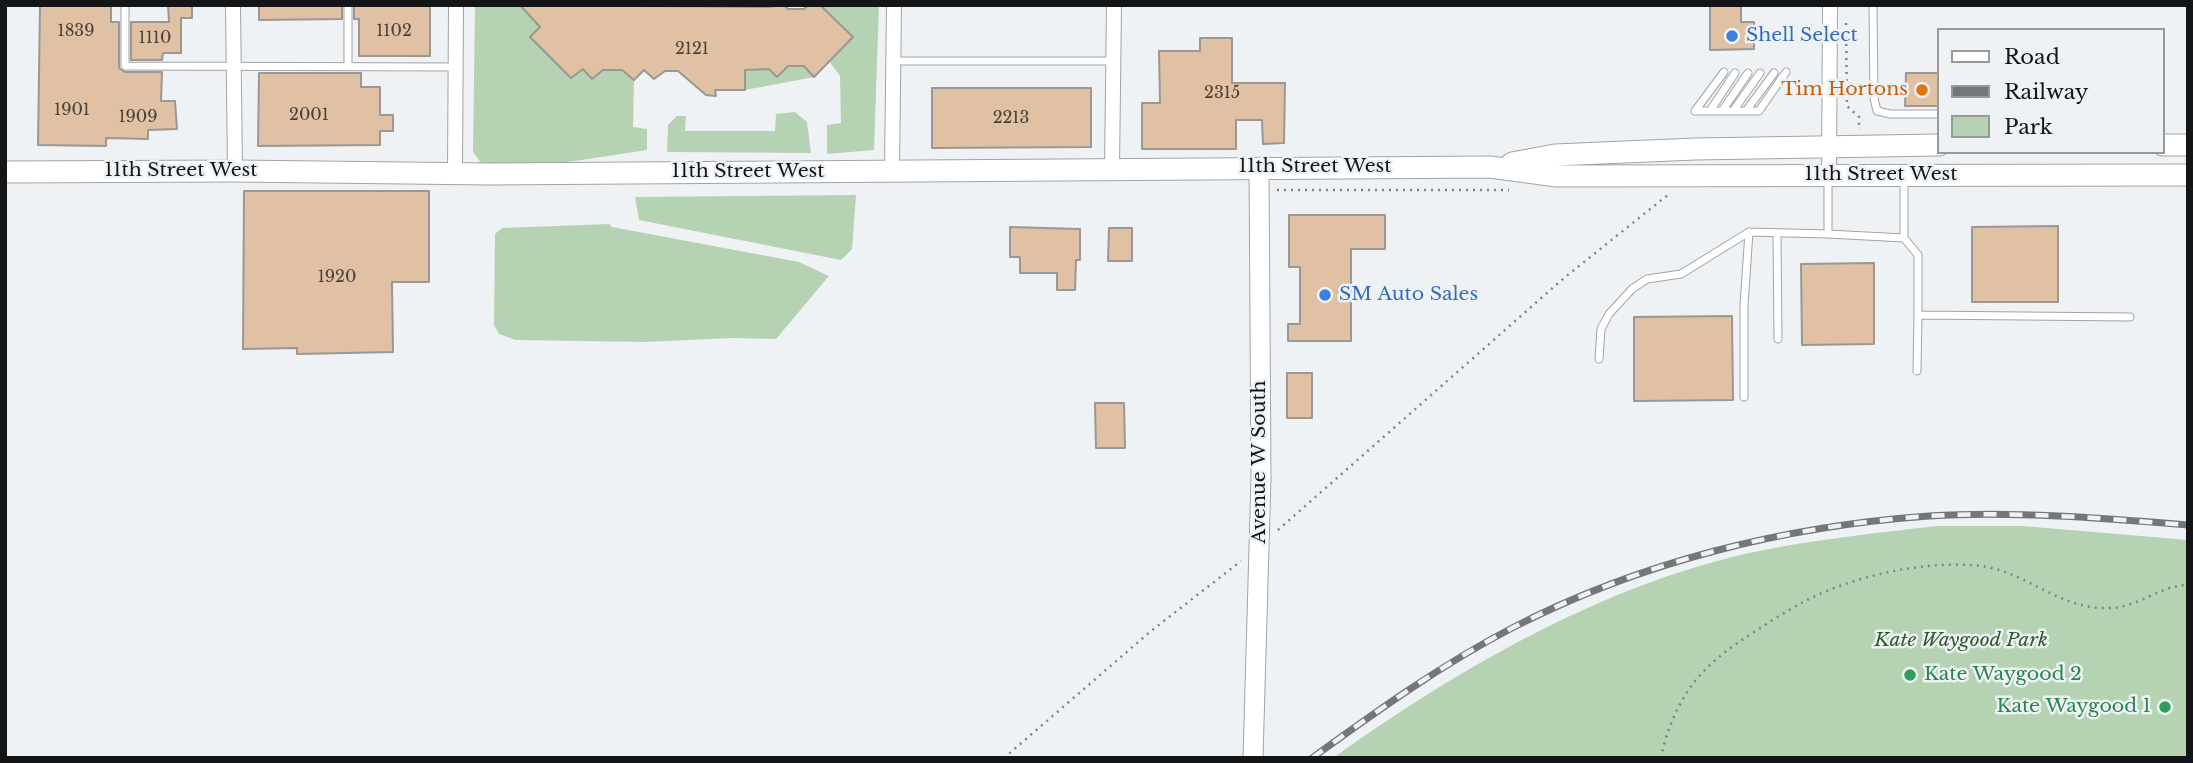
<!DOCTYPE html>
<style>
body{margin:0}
#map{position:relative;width:2193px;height:763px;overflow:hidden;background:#eff2f5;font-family:"Libre Baskerville",serif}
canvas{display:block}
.frame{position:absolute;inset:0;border:7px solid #141517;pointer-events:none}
.legend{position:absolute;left:1937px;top:28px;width:228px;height:126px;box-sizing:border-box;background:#eff2f5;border:2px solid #979a9c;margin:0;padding:9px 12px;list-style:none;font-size:21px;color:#141517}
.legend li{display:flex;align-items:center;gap:14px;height:35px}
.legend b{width:35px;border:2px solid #979a9c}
</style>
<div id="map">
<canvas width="2193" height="763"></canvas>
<div class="frame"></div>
<ul class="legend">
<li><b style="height:9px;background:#fff"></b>Road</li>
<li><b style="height:9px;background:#747678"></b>Railway</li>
<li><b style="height:19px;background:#b5d2b3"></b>Park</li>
</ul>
</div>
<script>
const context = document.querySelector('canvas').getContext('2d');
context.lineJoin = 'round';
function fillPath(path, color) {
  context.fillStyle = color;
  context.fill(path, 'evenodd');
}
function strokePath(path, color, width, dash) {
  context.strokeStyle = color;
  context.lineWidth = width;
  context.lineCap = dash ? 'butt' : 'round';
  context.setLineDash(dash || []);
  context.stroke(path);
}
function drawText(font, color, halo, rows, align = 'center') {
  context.font = font + ' "Libre Baskerville",serif';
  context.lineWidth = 5;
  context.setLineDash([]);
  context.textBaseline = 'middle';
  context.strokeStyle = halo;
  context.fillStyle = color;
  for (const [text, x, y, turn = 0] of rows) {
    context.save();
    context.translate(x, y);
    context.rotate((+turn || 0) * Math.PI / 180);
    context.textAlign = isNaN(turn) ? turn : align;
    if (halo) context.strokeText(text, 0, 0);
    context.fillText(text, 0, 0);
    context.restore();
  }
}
const green = new Path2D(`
 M 475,5 L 521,5 L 540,27 L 531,37 L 570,78 L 583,69 L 592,79 L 603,70 L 622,70 L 634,80 L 633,127 L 647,129 L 647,150 L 489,174 L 473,152 Z
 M 820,5 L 879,5 L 874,150 L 827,154 L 827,125 L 841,123 L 840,76 L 829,61 L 852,37 Z
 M 788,66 L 804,66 L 814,77 L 745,90 L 745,70 Z
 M 795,112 L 807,122 L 811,153 L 667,152 L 668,125 L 677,116 L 686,116 L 685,131 L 775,131 L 776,114 Z
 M 856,195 L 852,249 L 841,260 L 639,220 L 635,197 Z
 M 609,224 L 612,227 L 799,262 L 829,276 L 776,339 L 732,338 L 645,342 L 516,340 L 499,334 L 494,325 L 495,234 L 502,228 Z
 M 1937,526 L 2023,526 L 2188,540 L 2188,758 L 1333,758 C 1458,669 1607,582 1759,551 C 1818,539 1877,533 1937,526 Z`);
const building = new Path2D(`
 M 40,5 L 111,5 L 111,22 L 119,22 L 119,68 L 125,72 L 162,72 L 161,101 L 175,101 L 177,129 L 148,130 L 148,139 L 106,138 L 106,146 L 38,145 Z
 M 168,5 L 192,5 L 192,18 L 181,18 L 181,53 L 163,53 L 162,60 L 131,60 L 131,22 L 169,22 Z
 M 259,5 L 342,5 L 342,19 L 259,20 Z
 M 354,5 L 430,5 L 430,56 L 359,56 L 359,19 L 354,19 Z
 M 520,5 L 768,7 L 784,5 L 788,9 L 804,9 L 808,5 L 820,5 L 853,37 L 814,77 L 804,66 L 788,66 L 777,77 L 769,69 L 745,70 L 745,90 L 715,90 L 716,96 L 706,95 L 678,71 L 665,71 L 654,79 L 644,70 L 634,80 L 622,70 L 603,70 L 592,79 L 583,69 L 571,78 L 530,37 L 540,27 Z
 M 1710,5 L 1741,5 L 1741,22 L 1754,22 L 1754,49 L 1710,50 Z
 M 1200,38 L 1232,38 L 1232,83 L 1285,83 L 1284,143 L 1263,144 L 1262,120 L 1236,120 L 1236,149 L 1142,149 L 1142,103 L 1160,103 L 1159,51 L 1200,51 Z
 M 259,73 L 361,73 L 361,87 L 380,87 L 380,115 L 393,115 L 393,131 L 380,131 L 380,145 L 258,146 Z
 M 1906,73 L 1939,73 L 1939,106 L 1905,106 Z
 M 932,88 L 1091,88 L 1091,147 L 932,148 Z
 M 244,191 L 429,191 L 429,282 L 392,282 L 393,352 L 297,354 L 297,348 L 243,349 Z
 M 1289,215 L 1385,215 L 1385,249 L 1351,249 L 1351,341 L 1288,341 L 1288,324 L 1300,324 L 1300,267 L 1289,267 Z
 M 2058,226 L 2058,302 L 1972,302 L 1972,227 Z
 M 1010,227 L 1080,229 L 1080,260 L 1076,260 L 1075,290 L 1057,290 L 1057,273 L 1020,273 L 1020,257 L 1010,257 Z
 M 1109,228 L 1132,228 L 1132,261 L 1108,261 Z
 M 1874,263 L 1874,344 L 1802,345 L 1801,264 Z
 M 1732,316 L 1733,400 L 1634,401 L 1634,317 Z
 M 1287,373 L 1312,373 L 1312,418 L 1287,418 Z
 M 1095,403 L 1124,403 L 1125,448 L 1096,448 Z`);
const path = new Path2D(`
 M 1846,23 L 1847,106 L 1859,117 L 1859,130
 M 1277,190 L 1509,190
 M 1278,530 L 1564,278 L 1669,194
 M 1004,758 L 1151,631 L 1241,561
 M 1661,758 C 1666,731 1678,703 1695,681 C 1713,659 1734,645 1757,630 C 1773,620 1790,609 1807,600 C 1855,576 1918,562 1972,565 C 2026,568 2056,611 2112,608 C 2130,607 2146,597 2162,591 C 2170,587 2179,586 2188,584`);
const service = new Path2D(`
 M 125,5 L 125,66 L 456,67
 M 348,5 L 348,65
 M 1873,5 L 1874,98 L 1877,111 L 1890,114 L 1939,114
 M 894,61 L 1113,61
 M 1695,111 L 1759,111 L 1786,72
 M 1695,111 L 1724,72
 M 1710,111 L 1735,73
 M 1722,111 L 1748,73
 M 1733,111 L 1760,73
 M 1746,111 L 1774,73
 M 1828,178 L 1828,234 L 1904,238 L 1904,178
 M 1777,233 L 1778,339
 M 1904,238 L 1918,255 L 1918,315 L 2130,317
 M 1599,359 L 1601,329 L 1609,314 L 1632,289 L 1647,279 L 1681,274 L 1749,232
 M 1917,371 L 1918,315
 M 1744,397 L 1744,305 L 1749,232 L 1828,234`);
const minor = new Path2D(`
 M 233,5 L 235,171
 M 1112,169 L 1114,5
 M 892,170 L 894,5
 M 455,174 L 456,5
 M 1829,174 L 1830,5`);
const tertiary = new Path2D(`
 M 1253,758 L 1261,477 L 1259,167`);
const secondary = new Path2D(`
 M 2163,145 L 2188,145
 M 1512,163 L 1555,155 L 1695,149 L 1939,145
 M 5,172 L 235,171 L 489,174 L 1490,167 L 1557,176 L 2188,175`);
const rail = new Path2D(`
 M 1312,758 C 1377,711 1441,665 1512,628 C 1640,562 1785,526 1929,516 C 2014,511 2102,518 2188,525`);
const markers = [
 [1732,36,7,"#3f7fe0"],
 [1922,90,7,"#e8710a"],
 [1325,295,7,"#3f7fe0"],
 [1910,675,7,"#2e9e5b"],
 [2165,707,7,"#2e9e5b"]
];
const numberNames = [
 ["1839",76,31],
 ["1102",394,31],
 ["1110",155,38],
 ["2121",692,49],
 ["2315",1222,93],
 ["1901",72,110],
 ["2001",309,115],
 ["1909",138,117],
 ["2213",1011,118],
 ["1920",337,277]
];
const shopNames = [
 ["Shell Select",1746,36],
 ["SM Auto Sales",1339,295]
];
const foodNames = [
 ["Tim Hortons",1908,90]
];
const streetNames = [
 ["11th Street West",1315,167],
 ["11th Street West",181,171],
 ["11th Street West",748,172],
 ["11th Street West",1881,175],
 ["Avenue W South",1260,462,-90]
];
const parkNames = [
 ["Kate Waygood Park",1961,641]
];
const leisureNames = [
 ["Kate Waygood 2",1924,675],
 ["Kate Waygood 1",2151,707,"right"]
];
fillPath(green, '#b5d2b3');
fillPath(building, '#e1c1a3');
strokePath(building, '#9a9794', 2);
strokePath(service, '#a1a3a6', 9);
strokePath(minor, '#a1a3a6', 16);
strokePath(tertiary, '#a1a3a6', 21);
strokePath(secondary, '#a1a3a6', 23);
strokePath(path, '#818386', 2.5, [2, 5]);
strokePath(service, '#fff', 7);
strokePath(minor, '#fff', 14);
strokePath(tertiary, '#fff', 19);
strokePath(secondary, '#fff', 21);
strokePath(rail, '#747678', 7);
strokePath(rail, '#eff2f5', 4.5, [13]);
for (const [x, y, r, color] of markers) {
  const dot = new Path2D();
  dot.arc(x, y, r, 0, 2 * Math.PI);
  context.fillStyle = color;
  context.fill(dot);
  strokePath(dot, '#eff2f5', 2.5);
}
drawText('16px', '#47403a', null, numberNames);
drawText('19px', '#366cbe', '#eff2f5', shopNames, 'left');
drawText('19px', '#c56008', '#eff2f5', foodNames, 'right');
drawText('19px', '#141517', '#eff2f5', streetNames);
drawText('italic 19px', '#2e582d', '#eff2f5', parkNames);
drawText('19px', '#27864d', '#eff2f5', leisureNames, 'left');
</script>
